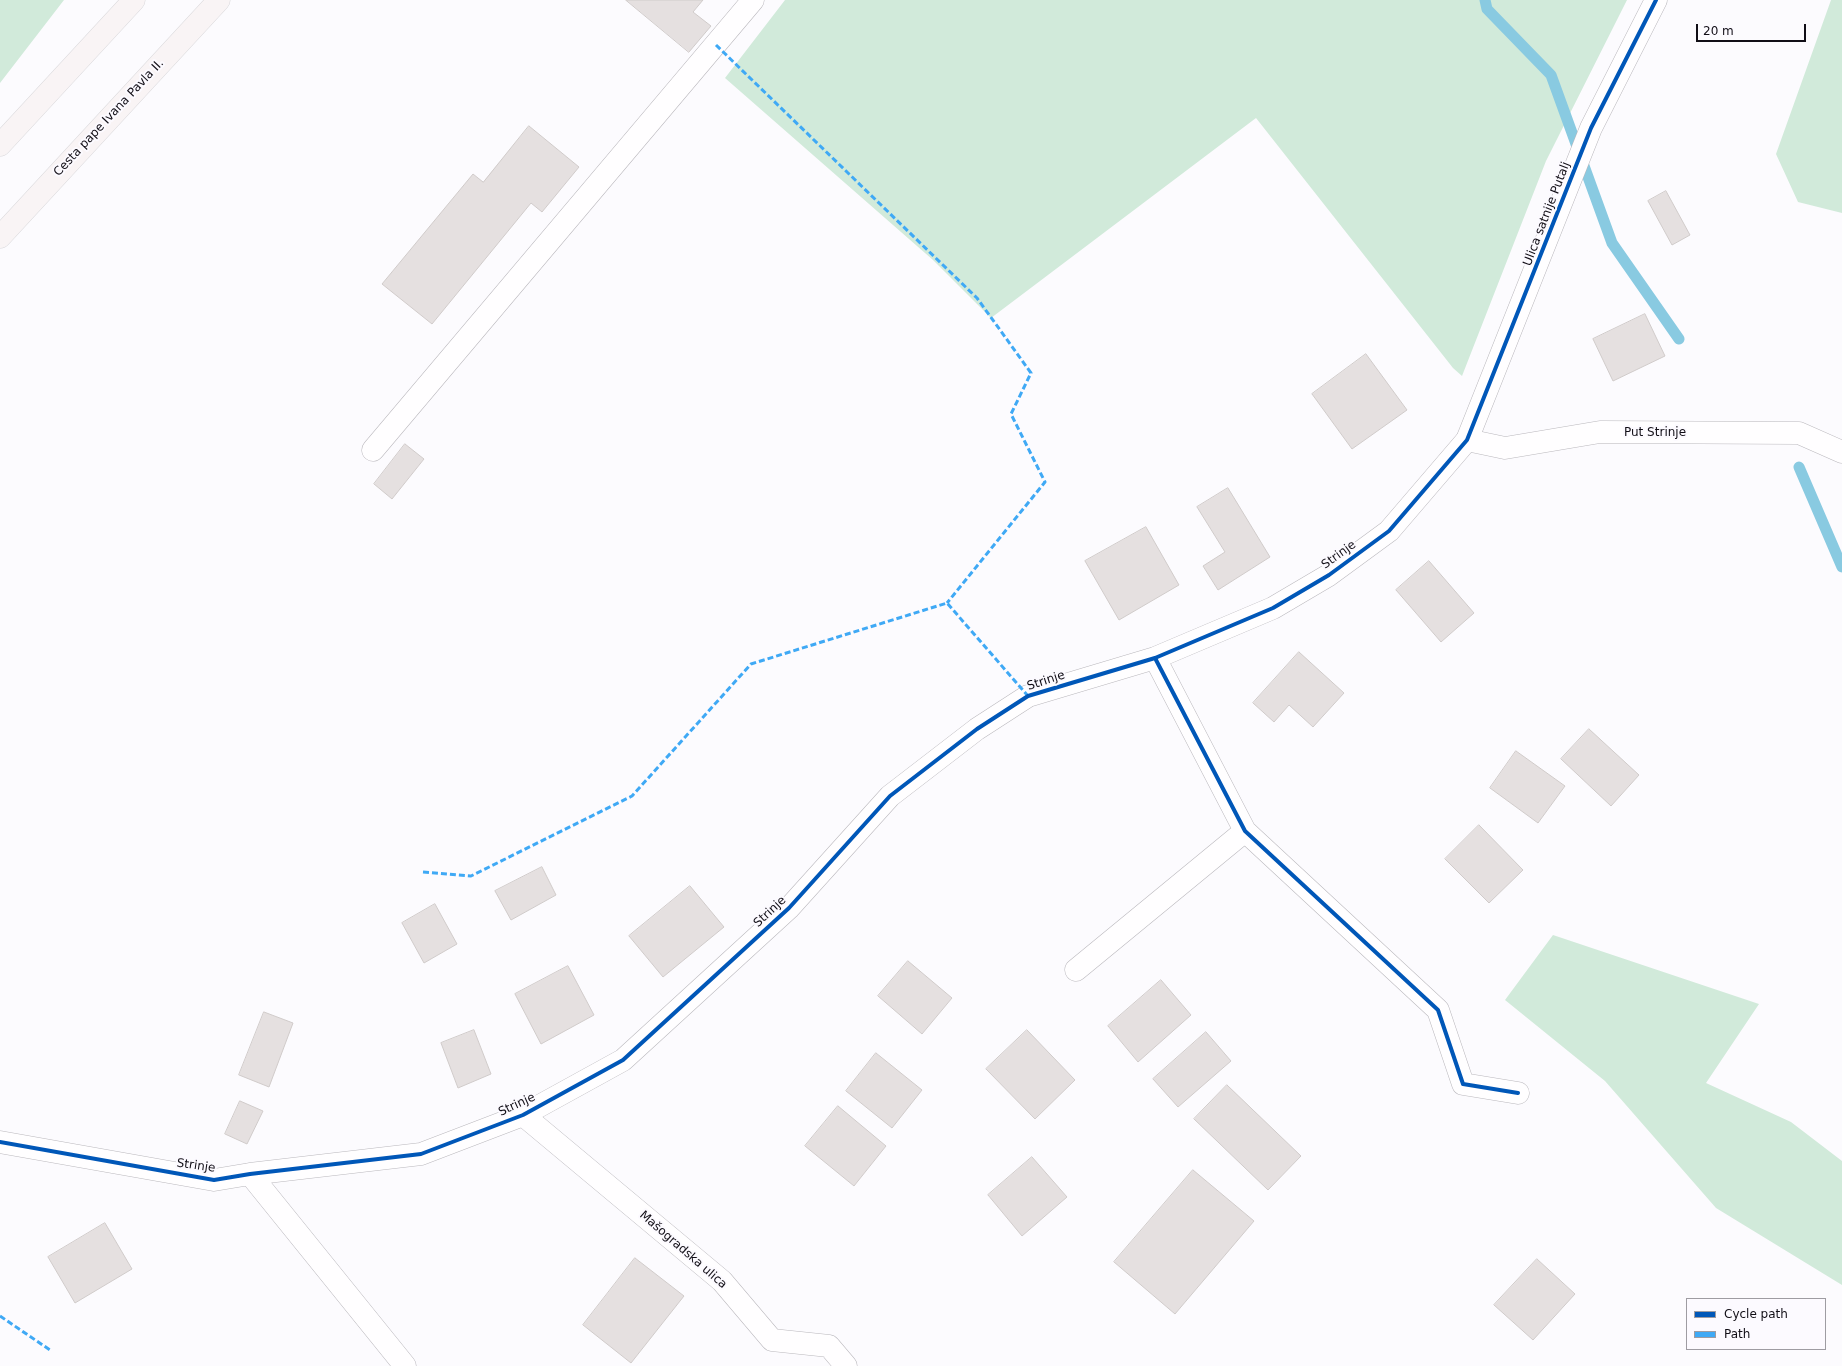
<!DOCTYPE html>
<meta charset="utf-8">
<style>
body{margin:0}
#map{position:relative;width:1842px;height:1366px;overflow:hidden;background:#fcfbfe;font-family:"DejaVu Sans",sans-serif}
canvas{display:block}
.legend{position:absolute;left:1686px;top:1298px;width:140px;height:52px;box-sizing:border-box;background:#fcfaff;border:1px solid #9e9ca2;margin:0;padding:5px 7px;list-style:none;font-size:12px;color:#110e16}
.legend li{display:flex;align-items:center;gap:8px;height:20px}
.legend b{width:20px;border:1px solid #9e9ca2}
.scale{position:absolute;left:1696px;top:24px;width:110px;height:18px;box-sizing:border-box;border:2px solid #110e16;border-top:0;padding-left:5px;font-size:12px;line-height:14px;white-space:nowrap;color:#110e16;-webkit-text-stroke:3px #fcfaff;paint-order:stroke}
</style>
<div id="map">
<canvas width="1842" height="1366"></canvas>
<ul class="legend">
<li><b style="height:5px;background:#0057b8"></b>Cycle path</li>
<li><b style="height:5px;background:#3fa9f5"></b>Path</li>
</ul>
<div class="scale">20 m</div>
</div>
<script>
const context = document.querySelector('canvas').getContext('2d');
context.lineJoin = 'round';
function fillPath(path, color) {
  context.fillStyle = color;
  context.fill(path, 'evenodd');
}
function strokePath(path, color, width, dash) {
  context.strokeStyle = color;
  context.lineWidth = width;
  context.lineCap = dash ? 'butt' : 'round';
  context.setLineDash(dash || []);
  context.stroke(path);
}
function drawText(font, color, halo, rows, align = 'center') {
  context.font = font + ' "DejaVu Sans",sans-serif';
  context.lineWidth = 4;
  context.setLineDash([]);
  context.textBaseline = 'middle';
  context.strokeStyle = halo;
  context.fillStyle = color;
  for (const [text, x, y, turn = 0] of rows) {
    context.save();
    context.translate(x, y);
    context.rotate((+turn || 0) * Math.PI / 180);
    context.textAlign = isNaN(turn) ? turn : align;
    if (halo) context.strokeText(text, 0, 0);
    context.fillText(text, 0, 0);
    context.restore();
  }
}
const green = new Path2D(`
 M 0,0 L 64,0 L 0,83 Z
 M 785,0 L 1627,0 L 1546,161 L 1462,376 L 1453,368 L 1256,118 L 991,318 L 933,260 L 725,78 Z
 M 1831,0 L 1842,0 L 1842,213 L 1798,202 L 1776,154 Z
 M 1553,935 L 1759,1004 L 1706,1083 L 1791,1122 L 1842,1161 L 1842,1285 L 1716,1208 L 1605,1081 L 1505,1000 Z`);
const stream = new Path2D(`
 M 1485,0 L 1487,9 L 1551,75 L 1612,243 L 1679,339
 M 1799,467 L 1842,567`);
const building = new Path2D(`
 M 626,0 L 703,0 L 693,12 L 711,26 L 689,52 Z
 M 529,126 L 579,167 L 542,212 L 531,203 L 432,324 L 382,284 L 473,174 L 483,182 Z
 M 1666,191 L 1690,235 L 1672,245 L 1648,201 Z
 M 1645,314 L 1665,356 L 1613,381 L 1593,339 Z
 M 1366,354 L 1407,410 L 1352,449 L 1312,394 Z
 M 405,444 L 424,459 L 392,499 L 374,484 Z
 M 1228,488 L 1270,557 L 1218,590 L 1203,566 L 1225,552 L 1197,507 Z
 M 1146,527 L 1179,585 L 1119,620 L 1085,561 Z
 M 1429,561 L 1474,613 L 1441,642 L 1396,590 Z
 M 1299,652 L 1344,693 L 1313,727 L 1289,705 L 1274,722 L 1253,703 Z
 M 1589,729 L 1639,775 L 1611,806 L 1561,759 Z
 M 1516,751 L 1565,786 L 1538,823 L 1490,788 Z
 M 1479,825 L 1523,870 L 1489,903 L 1445,859 Z
 M 542,867 L 556,895 L 511,920 L 495,891 Z
 M 690,886 L 724,927 L 663,977 L 629,936 Z
 M 435,904 L 457,944 L 424,963 L 402,923 Z
 M 908,961 L 952,998 L 922,1034 L 878,996 Z
 M 568,966 L 594,1015 L 541,1044 L 515,994 Z
 M 1161,980 L 1191,1015 L 1138,1062 L 1108,1026 Z
 M 264,1012 L 293,1023 L 269,1087 L 239,1075 Z
 M 474,1030 L 491,1074 L 458,1088 L 441,1043 Z
 M 1027,1030 L 1075,1080 L 1035,1119 L 986,1069 Z
 M 1206,1032 L 1231,1061 L 1178,1107 L 1153,1079 Z
 M 876,1053 L 922,1090 L 892,1128 L 846,1091 Z
 M 1227,1085 L 1301,1156 L 1268,1190 L 1194,1119 Z
 M 240,1101 L 263,1111 L 247,1144 L 225,1134 Z
 M 838,1106 L 886,1146 L 854,1186 L 805,1146 Z
 M 1032,1157 L 1067,1197 L 1022,1236 L 988,1195 Z
 M 1193,1170 L 1254,1221 L 1175,1314 L 1114,1262 Z
 M 105,1223 L 132,1269 L 75,1303 L 48,1257 Z
 M 635,1258 L 684,1296 L 631,1363 L 583,1325 Z
 M 1537,1259 L 1575,1294 L 1533,1340 L 1494,1305 Z`);
const service = new Path2D(`
 M 1467,440 L 1505,448 L 1600,432 L 1799,433 L 1842,452
 M 373,450 L 753,0`);
const minor = new Path2D(`
 M 1155,658 L 1245,831 L 1438,1010 L 1463,1084 L 1518,1093
 M 1076,970 L 1245,831
 M 523,1115 L 722,1281 L 772,1340 L 829,1346 L 846,1366
 M 0,1142 L 214,1180 L 250,1174 L 421,1154 L 523,1115 L 623,1060 L 789,908 L 890,796 L 977,729 L 1028,696 L 1155,658 L 1273,608 L 1329,575 L 1389,531 L 1467,440 L 1591,128 L 1656,0
 M 250,1174 L 405,1366`);
const primary = new Path2D(`
 M 0,145 L 134,0
 M 0,237 L 219,0`);
const quiet = new Path2D(`
 M 716,45 L 977,298 L 1031,373 L 1011,414 L 1045,482 L 947,603
 M 423,872 L 471,876 L 632,796 L 751,664 L 947,603 L 1028,696
 M 0,1316 L 50,1350`);
const cycleway = new Path2D(`
 M 1155,658 L 1245,831 L 1438,1010 L 1463,1084 L 1518,1093
 M 0,1142 L 214,1180 L 250,1174 L 421,1154 L 523,1115 L 623,1060 L 789,908 L 890,796 L 977,729 L 1028,696 L 1155,658 L 1273,608 L 1329,575 L 1389,531 L 1467,440 L 1591,128 L 1656,0`);
const streetNames = [
 ["Cesta pape Ivana Pavla II.",109,118,-47],
 ["Ulica satnije Putalj",1547,214,-69],
 ["Put Strinje",1655,433],
 ["Strinje",1339,555,-36],
 ["Strinje",1046,681,-18],
 ["Strinje",770,912,-43],
 ["Strinje",517,1105,-25],
 ["Strinje",196,1166,8],
 ["Mašogradska ulica",683,1250,41]
];
fillPath(green, '#d1eada');
strokePath(stream, '#89cae1', 11);
fillPath(building, '#e5e0e0');
strokePath(building, '#d0cbca', 1);
strokePath(service, '#bab8bd', 23);
strokePath(minor, '#bab8bd', 23);
strokePath(primary, '#d8d7da', 23);
strokePath(service, '#fffeff', 22);
strokePath(minor, '#fffeff', 22);
strokePath(primary, '#f9f4f5', 22);
strokePath(quiet, '#3fa9f5', 3, [6, 3]);
strokePath(cycleway, '#0057b8', 4);
drawText('12px', '#110e16', '#fcfaff', streetNames);
</script>
